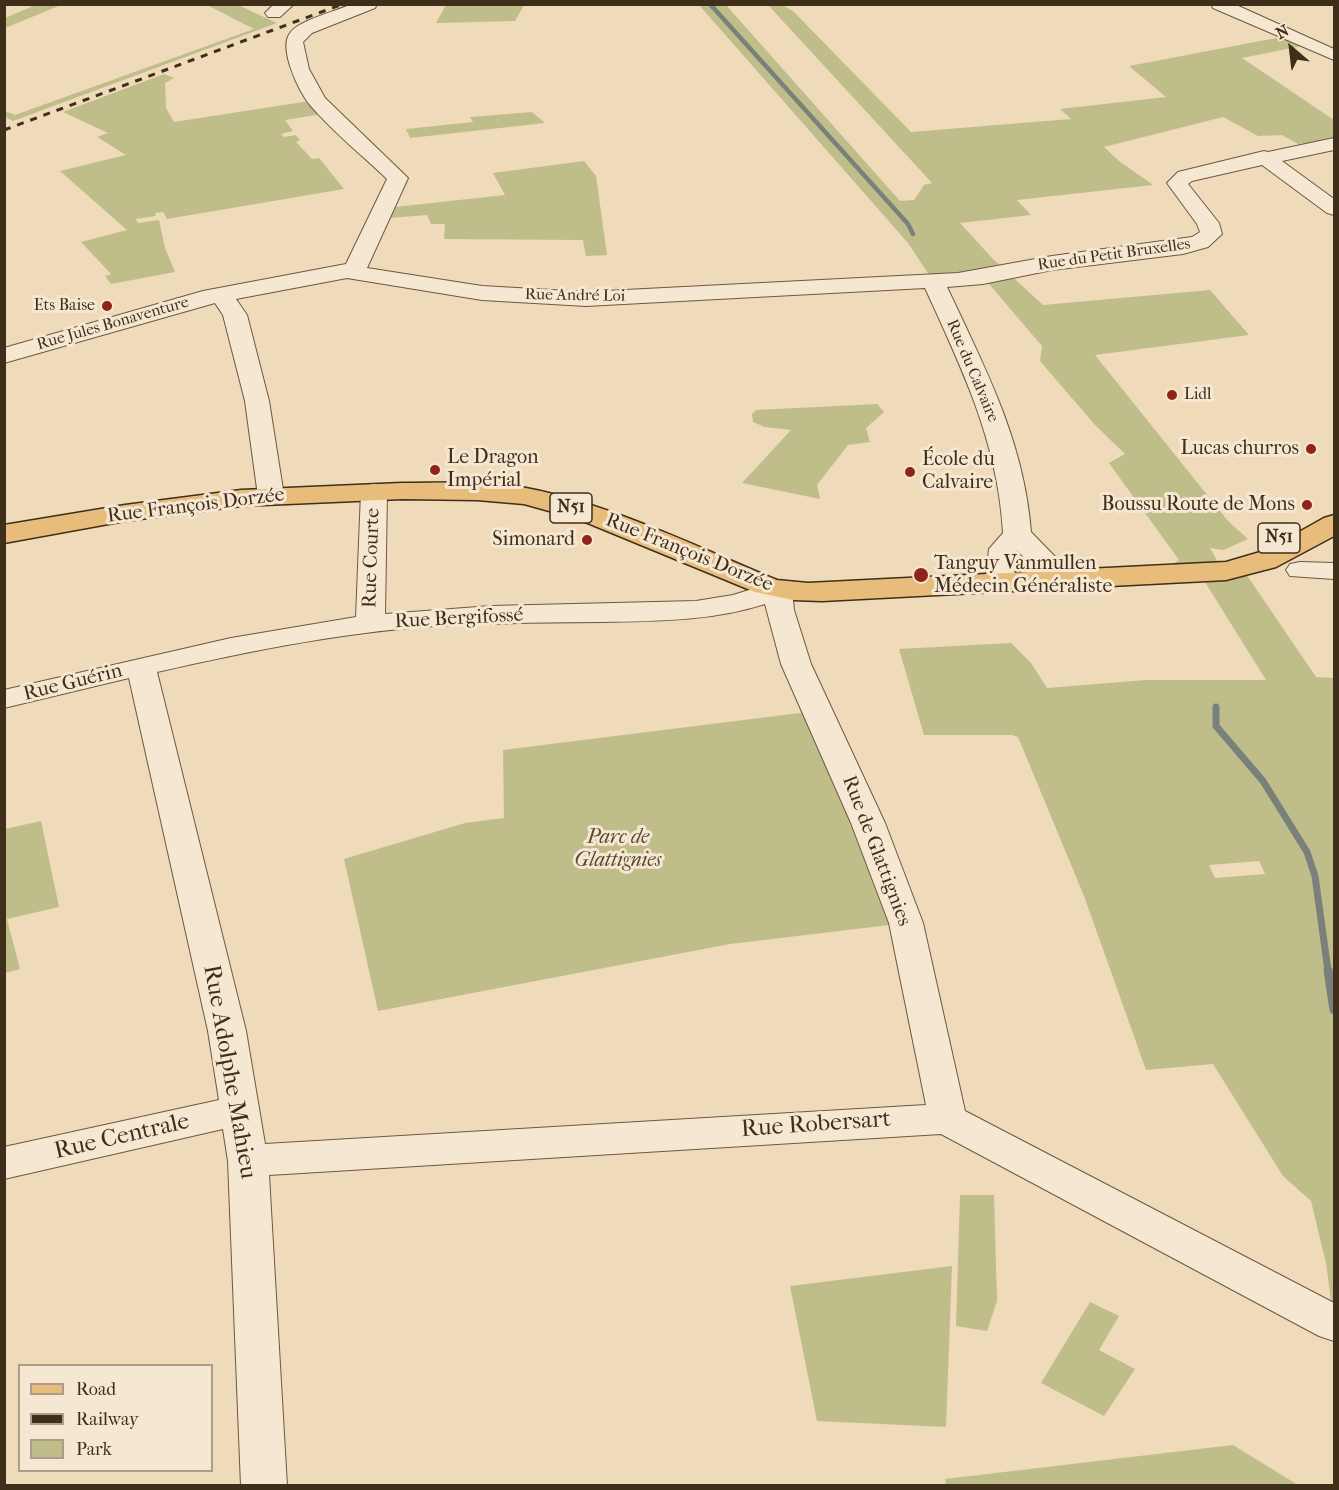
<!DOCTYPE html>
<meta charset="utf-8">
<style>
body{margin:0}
#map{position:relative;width:1339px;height:1490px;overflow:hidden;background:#efdab9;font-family:"IM FELL French Canon",serif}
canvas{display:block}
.frame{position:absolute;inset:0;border:6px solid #3f2e19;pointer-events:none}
.legend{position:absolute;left:18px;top:1364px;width:195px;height:108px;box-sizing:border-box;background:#f5e7d2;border:2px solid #ac9d88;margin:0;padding:8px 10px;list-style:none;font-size:18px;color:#3f2e19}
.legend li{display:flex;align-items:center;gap:12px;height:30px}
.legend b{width:30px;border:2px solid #ac9d88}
.north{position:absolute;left:1261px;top:18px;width:60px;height:60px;-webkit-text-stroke:4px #f5e7d2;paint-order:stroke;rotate:332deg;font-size:16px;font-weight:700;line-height:24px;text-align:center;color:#3f2e19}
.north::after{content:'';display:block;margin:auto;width:21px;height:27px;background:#3f2e19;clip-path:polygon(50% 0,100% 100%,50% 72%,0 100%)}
</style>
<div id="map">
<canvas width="1339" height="1490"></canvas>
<div class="frame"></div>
<ul class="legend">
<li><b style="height:8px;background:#e8bd7c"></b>Road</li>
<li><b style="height:8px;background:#3f2e19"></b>Railway</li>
<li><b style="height:16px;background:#bfbe8b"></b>Park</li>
</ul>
<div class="north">N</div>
</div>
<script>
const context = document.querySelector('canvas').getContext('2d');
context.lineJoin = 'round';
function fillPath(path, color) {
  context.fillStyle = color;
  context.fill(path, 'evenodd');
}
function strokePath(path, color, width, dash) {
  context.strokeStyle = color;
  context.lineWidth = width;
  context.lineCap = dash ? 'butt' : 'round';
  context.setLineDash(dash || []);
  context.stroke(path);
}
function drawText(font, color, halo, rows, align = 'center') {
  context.font = font + ' "IM FELL French Canon",serif';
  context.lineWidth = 6;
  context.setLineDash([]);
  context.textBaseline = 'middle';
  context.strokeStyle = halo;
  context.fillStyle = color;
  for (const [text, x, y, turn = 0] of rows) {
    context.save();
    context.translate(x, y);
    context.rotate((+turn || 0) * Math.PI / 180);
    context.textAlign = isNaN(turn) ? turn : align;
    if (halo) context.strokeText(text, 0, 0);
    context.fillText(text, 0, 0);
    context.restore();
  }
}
const green = new Path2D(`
 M 38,4 L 61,5 L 5,28 L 5,18 Z
 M 207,5 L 238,5 L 277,23 L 13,121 L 5,117 L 5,111 L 15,115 L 254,29 Z
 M 446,5 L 524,5 L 515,21 L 436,23 Z
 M 699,5 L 726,5 L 900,201 L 914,200 L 924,185 L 932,183 L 768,5 L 782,5 L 793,11 L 911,132 L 1071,119 L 1060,109 L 1166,97 L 1129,66 L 1292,35 L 1312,44 L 1242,58 L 1334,120 L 1334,140 L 1298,144 L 1282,135 L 1258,136 L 1223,117 L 1104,147 L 1119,161 L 1153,185 L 1017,200 L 1031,215 L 960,223 L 992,258 L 1043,305 L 1210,290 L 1249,335 L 1095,355 L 1228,521 L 1248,539 L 1223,550 L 1210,548 L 1218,562 L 1165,569 L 1179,560 L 1109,463 L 1125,454 L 1095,425 L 1040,361 L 1042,346 L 983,277 L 933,281 L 908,243 Z
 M 164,74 L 174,78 L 165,83 L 166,108 L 174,122 L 316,100 L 328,113 L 285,120 L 293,131 L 281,134 L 284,137 L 296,135 L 300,140 L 296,142 L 312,159 L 319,158 L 344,189 L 167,219 L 163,212 L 155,213 L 156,216 L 136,219 L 138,223 L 159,220 L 165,248 L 175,272 L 111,284 L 105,276 L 111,274 L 81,242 L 127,230 L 60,171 L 126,155 L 97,137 L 108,133 L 63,112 Z
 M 532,112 L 545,123 L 410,138 L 406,129 L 473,122 L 470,117 Z
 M 584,161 L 596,176 L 607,255 L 586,256 L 583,240 L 444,239 L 445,224 L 431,224 L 427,215 L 389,218 L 395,207 L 505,195 L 493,173 Z
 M 877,404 L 884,412 L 866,428 L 870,442 L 848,445 L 817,485 L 820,499 L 742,483 L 791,430 L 765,427 L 753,422 L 752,414 L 756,410 Z
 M 1242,568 L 1316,677 L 1334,678 L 1334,1323 L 1326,1263 L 1311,1201 L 1283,1176 L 1213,1064 L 1146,1070 L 1084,896 L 1018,737 L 1012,735 L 924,735 L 899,649 L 1011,643 L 1031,663 L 1047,688 L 1146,680 L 1266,680 L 1200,574 ZM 1259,861 L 1265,874 L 1215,878 L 1209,865 Z
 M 816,711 L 906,923 L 730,944 L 378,1011 L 344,859 L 465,823 L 504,818 L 503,750 Z
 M 41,821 L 59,907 L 7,919 L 20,969 L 5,973 L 5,829 Z
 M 960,1195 L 994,1195 L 997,1301 L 987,1331 L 956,1326 Z
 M 952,1266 L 946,1427 L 817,1421 L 790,1286 Z
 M 1090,1302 L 1119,1316 L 1099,1350 L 1135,1369 L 1104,1416 L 1041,1383 Z
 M 1233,1445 L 1298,1485 L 946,1486 L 945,1479 Z`);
const streamFar2 = new Path2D(`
 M 710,4 L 908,224 L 913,234`);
const streamFar1 = new Path2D(`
 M 1216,707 L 1216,726 L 1263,781 L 1307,852 L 1315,876 L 1328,971`);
const stream = new Path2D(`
 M 1328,970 L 1334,1010`);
const minor = new Path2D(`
 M 274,4 L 294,4 L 280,17 L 268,17 L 265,13 Z
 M 352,4 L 377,4 L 375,8 L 312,33 L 303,42 L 309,69 L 325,98 L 408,178 L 367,268 L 482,286 L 586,292 L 958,273 L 1052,256 L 1192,237 L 1200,232 L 1197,224 L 1167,183 L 1178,172 L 1264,151 L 1268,152 L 1334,138 L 1334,150 L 1282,161 L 1334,199 L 1334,215 L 1327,213 L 1262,165 L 1192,181 L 1188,184 L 1219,223 L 1222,234 L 1208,247 L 1183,254 L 1052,270 L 983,284 L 947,287 C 985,368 1024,441 1031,532 L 1071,573 L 1075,579 L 1071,585 C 1047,591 1033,566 1017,550 L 1013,584 L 1009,590 L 999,593 L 989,590 L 985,584 L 989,549 L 1003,533 C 998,442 962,369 925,288 L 586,306 L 482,300 L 347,278 L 236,299 L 247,315 L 269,401 L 284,496 L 280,502 L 271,504 L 262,502 L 258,496 L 245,401 L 223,315 L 215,303 L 4,363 L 4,348 L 203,291 L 346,264 L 387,179 C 362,155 333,132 310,105 C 299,92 278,48 290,33 C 299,20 337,11 352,4 Z
 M 1211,4 L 1234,4 L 1334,49 L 1334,60 L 1213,8 Z
 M 374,484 L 383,486 L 387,492 L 385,614 L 491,606 L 696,601 L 733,595 L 778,581 L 788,584 L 792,590 L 794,610 L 811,664 L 885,823 L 923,923 L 965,1111 L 1334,1303 L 1334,1341 L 1319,1336 L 941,1134 L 269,1175 L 287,1486 L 241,1486 L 228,1161 L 223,1129 L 4,1179 L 4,1147 L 219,1100 L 208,1031 L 129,678 L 4,708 L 4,690 L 231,638 L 356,617 L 361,492 L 365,486 ZM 765,604 L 781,664 L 851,823 L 889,923 L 926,1105 L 265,1144 L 246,1031 L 157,672 C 255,650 353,630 453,625 C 503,623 553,622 603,622 C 658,621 712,621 765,604 Z
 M 1300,562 L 1334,563 L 1334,579 L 1290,576 L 1286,570 L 1290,564 Z`);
const major = new Path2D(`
 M 402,483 C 443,483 486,480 526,488 C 610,504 697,547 777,580 L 808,583 L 1226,562 L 1267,550 L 1324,518 L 1334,515 L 1334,536 L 1276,567 L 1226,580 L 822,601 L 793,600 L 755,592 L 578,519 L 524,504 L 477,500 L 402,499 L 241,506 L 125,521 L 4,543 L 4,525 L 125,505 L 241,490 Z`);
const rail = new Path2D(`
 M 4,130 L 343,4`);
const markers = [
 [107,306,6,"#8f2418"],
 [1172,395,6,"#8f2418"],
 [1311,449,6,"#8f2418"],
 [435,470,6,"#8f2418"],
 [910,472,6,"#8f2418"],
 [1307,505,6,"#8f2418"],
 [587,540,6,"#8f2418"],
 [921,575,8,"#8f2418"]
];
const farStreetnames = [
 ["Rue du Petit Bruxelles",1114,255,-8],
 ["Rue André Loi",575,296,1],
 ["Rue Jules Bonaventure",113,324,-16],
 ["Rue du Calvaire",972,371,67]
];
const farPoinames = [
 ["Ets Baise",95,306],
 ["Lidl",1184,395,"left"]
];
const shields = [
 [571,508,42],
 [1279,538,42]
];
const shieldNames = [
 ["N51",571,508],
 ["N51",1279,538]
];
const poiNames = [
 ["Lucas churros",1299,449],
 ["Le Dragon",447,458,"left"],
 ["Impérial",447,481,"left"],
 ["École du",922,460,"left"],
 ["Calvaire",922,483,"left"],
 ["Boussu Route de Mons",1295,505],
 ["Simonard",575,540],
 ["Tanguy Vanmullen",934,564,"left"],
 ["Médecin Généraliste",934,587,"left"]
];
const streetNames = [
 ["Rue François Dorzée",196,506,-7],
 ["Rue François Dorzée",689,553,22],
 ["Rue Courte",372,558,-88],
 ["Rue Bergifossé",459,619,-3],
 ["Rue Guérin",73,683,-14],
 ["Rue de Glattignies",876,851,69]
];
const parkNames = [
 ["Parc de",618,838],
 ["Glattignies",618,861]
];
const nearStreetnames = [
 ["Rue Adolphe Mahieu",229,1072,80],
 ["Rue Robersart",816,1125,-4],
 ["Rue Centrale",122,1137,-13]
];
fillPath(green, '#bfbe8b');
strokePath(streamFar2, '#79817a', 4.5);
strokePath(streamFar1, '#79817a', 7);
strokePath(stream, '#79817a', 9);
strokePath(minor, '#6b5941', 2);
strokePath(major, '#3f2e19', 3);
fillPath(minor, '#f5e7d2');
fillPath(major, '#e8bd7c');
strokePath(rail, '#3f2e19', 3, [7, 7]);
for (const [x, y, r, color] of markers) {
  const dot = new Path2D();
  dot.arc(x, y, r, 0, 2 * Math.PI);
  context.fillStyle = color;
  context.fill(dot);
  strokePath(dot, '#f5e7d2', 2);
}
drawText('16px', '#3f2e19', '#f5e7d2', farStreetnames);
drawText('16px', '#3f2e19', '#f5e7d2', farPoinames, 'right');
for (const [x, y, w] of shields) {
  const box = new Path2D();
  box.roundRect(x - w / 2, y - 15, w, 30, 4.5);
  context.fillStyle = '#f5e7d2';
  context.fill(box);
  strokePath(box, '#3f2e19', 1.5);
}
drawText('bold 18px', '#3f2e19', null, shieldNames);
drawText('20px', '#3f2e19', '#f5e7d2', poiNames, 'right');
drawText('20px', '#3f2e19', '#f5e7d2', streetNames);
drawText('italic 20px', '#594b30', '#f5e7d2', parkNames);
drawText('24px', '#3f2e19', '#f5e7d2', nearStreetnames);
</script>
